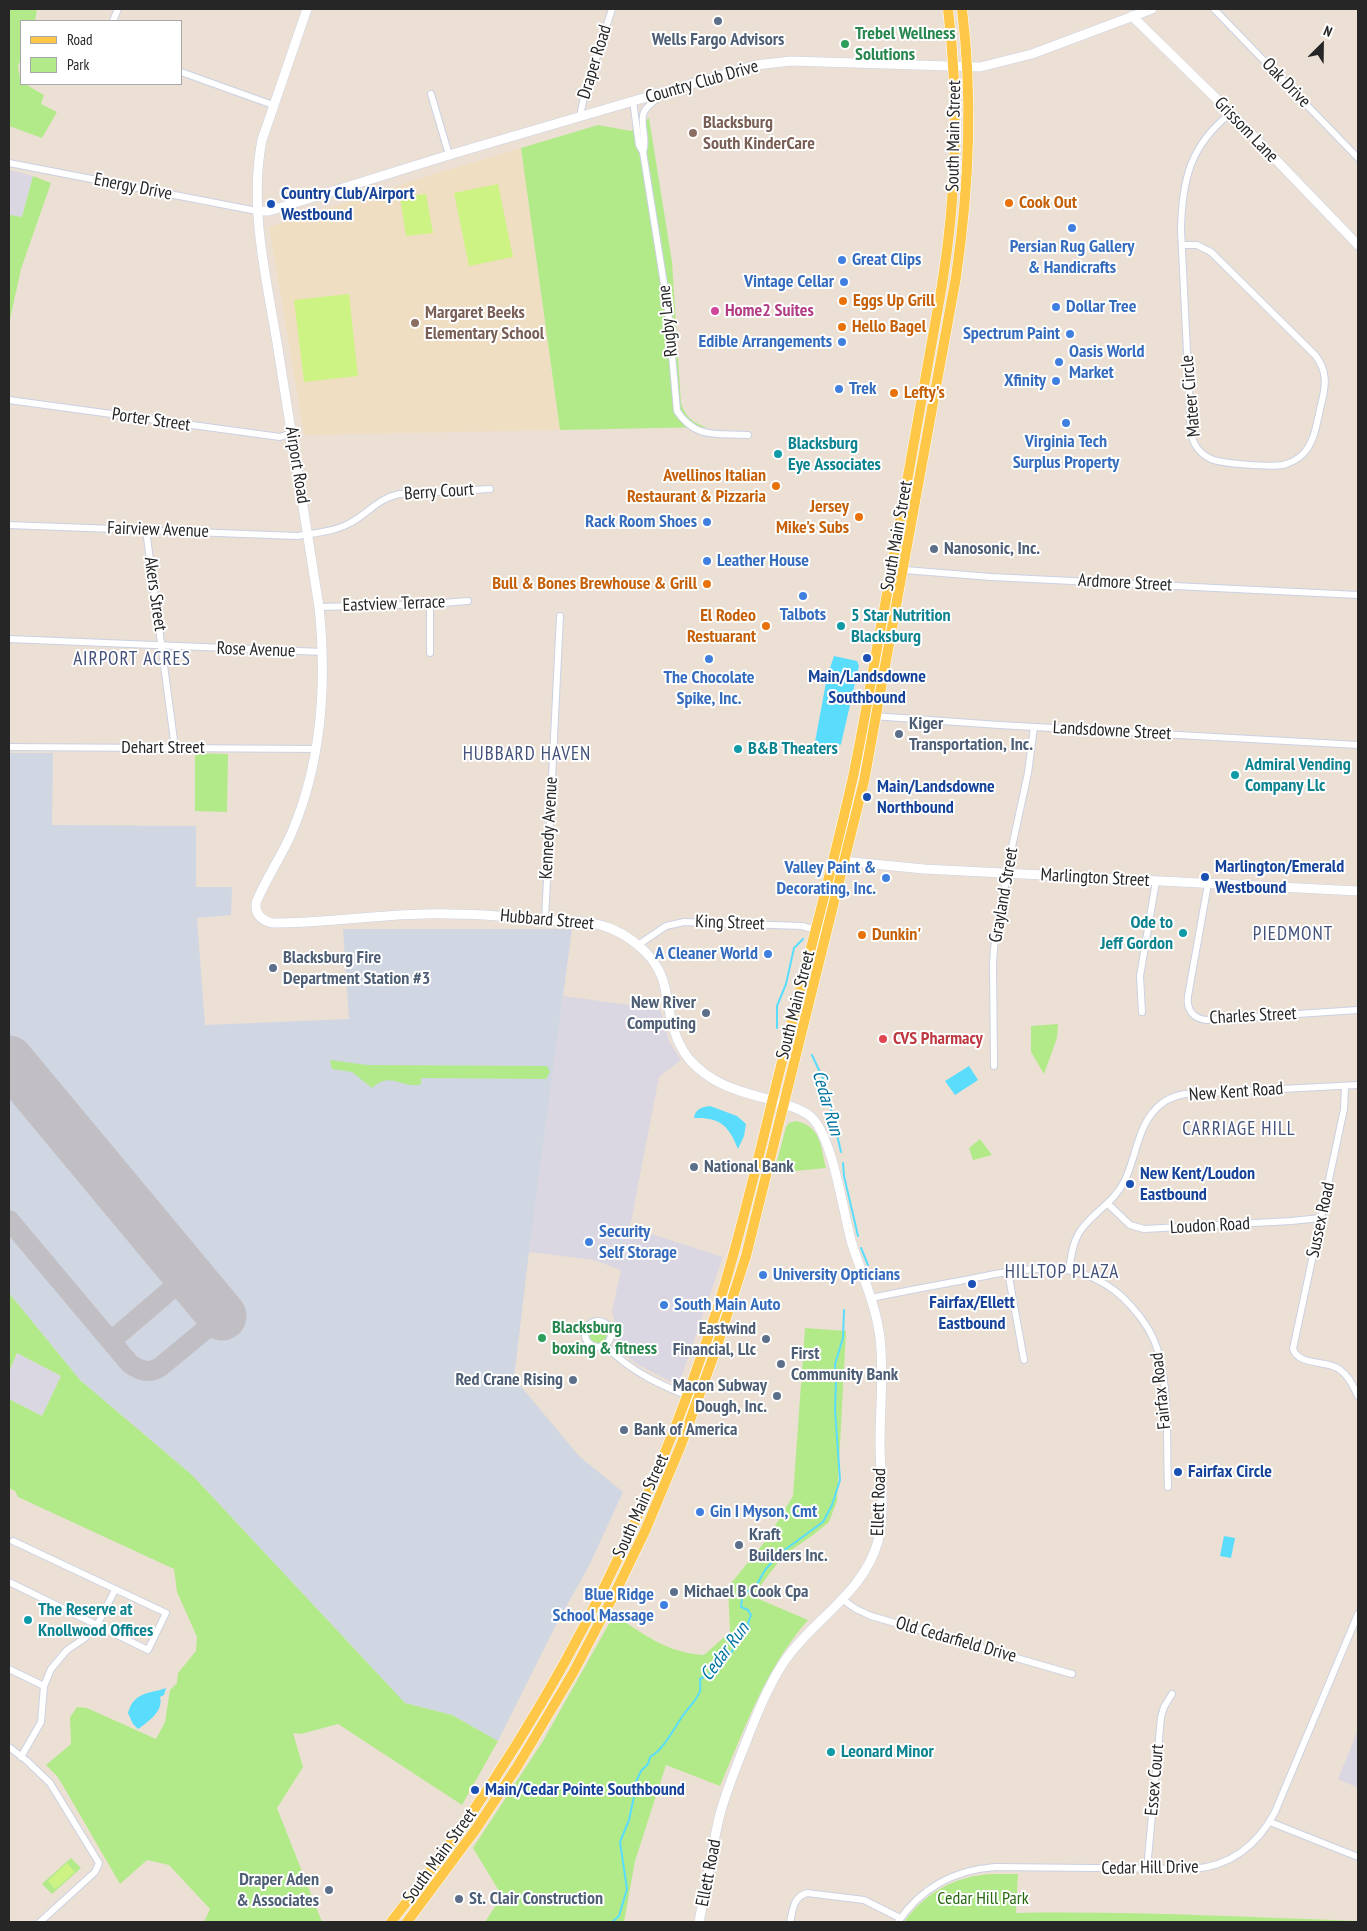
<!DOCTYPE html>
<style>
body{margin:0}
#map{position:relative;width:1367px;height:1931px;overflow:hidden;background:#ece0d5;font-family:"PT Sans Narrow",sans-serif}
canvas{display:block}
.frame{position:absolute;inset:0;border:10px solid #262626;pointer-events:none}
.legend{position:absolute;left:20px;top:20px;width:162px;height:65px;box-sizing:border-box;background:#fff;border:1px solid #a8a8a8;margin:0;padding:6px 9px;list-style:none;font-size:15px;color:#262626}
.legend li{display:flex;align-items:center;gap:10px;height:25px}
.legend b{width:25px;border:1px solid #a8a8a8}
.north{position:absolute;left:1297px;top:20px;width:50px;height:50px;-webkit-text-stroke:4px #fff;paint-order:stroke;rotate:23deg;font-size:14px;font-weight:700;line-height:20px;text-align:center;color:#262626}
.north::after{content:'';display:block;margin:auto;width:18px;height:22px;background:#262626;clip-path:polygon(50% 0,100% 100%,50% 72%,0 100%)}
</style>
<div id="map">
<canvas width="1367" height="1931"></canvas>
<div class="frame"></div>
<ul class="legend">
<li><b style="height:6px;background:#ffc747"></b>Road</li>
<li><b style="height:14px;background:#b2ea8a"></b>Park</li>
</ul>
<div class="north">N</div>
</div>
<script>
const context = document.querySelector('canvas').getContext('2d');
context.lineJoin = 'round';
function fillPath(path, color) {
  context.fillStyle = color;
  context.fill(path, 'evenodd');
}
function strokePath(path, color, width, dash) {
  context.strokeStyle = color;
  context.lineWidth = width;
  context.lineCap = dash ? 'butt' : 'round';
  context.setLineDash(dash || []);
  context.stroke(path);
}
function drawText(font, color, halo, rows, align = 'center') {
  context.font = font + ' "PT Sans Narrow",sans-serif';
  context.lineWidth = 4;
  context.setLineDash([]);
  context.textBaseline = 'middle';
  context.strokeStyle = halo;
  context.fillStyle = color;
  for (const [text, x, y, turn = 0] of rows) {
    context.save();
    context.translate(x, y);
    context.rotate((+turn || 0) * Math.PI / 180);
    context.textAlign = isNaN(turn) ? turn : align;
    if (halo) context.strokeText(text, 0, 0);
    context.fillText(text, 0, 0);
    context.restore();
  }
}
const industrial = new Path2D(`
 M 9,170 L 33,176 L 22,217 L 9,219 Z
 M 563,996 L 660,1009 L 669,1041 L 681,1060 L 659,1077 L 630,1227 L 723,1257 L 681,1378 L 678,1380 L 671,1382 L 637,1364 L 618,1349 L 614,1343 L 617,1333 L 612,1311 L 621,1270 L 594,1260 L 529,1252 Z
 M 17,1353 L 61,1376 L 42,1416 L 9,1399 L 9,1372 Z
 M 1358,1730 L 1358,1788 L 1338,1779 Z`);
const education = new Path2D(`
 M 521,148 L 560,430 L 304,435 L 269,227 L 428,176 Z`);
const airport = new Path2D(`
 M 9,753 L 53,753 L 52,825 L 196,826 L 196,887 L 232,887 L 231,915 L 197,918 L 205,1025 L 349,1019 L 343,929 L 572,929 L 529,1252 L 514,1378 L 579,1456 L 623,1492 L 589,1566 L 558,1621 L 498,1741 L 452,1715 L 405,1703 L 192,1475 L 80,1380 L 9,1293 Z`);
const green = new Path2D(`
 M 9,9 L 37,9 L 35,21 L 21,21 L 21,59 L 18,66 L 21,84 L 25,84 L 44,95 L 41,104 L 57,112 L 42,138 L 9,126 Z
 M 649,118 L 672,262 L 681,403 C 685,416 693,424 707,427 L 560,430 L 521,148 L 598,125 L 631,131 Z
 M 33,176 L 51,183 L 21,269 L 9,324 L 9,219 L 10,215 L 22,217 Z
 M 195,753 L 228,754 L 227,812 L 195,811 Z
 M 1058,1024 L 1057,1038 L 1044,1074 L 1031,1052 L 1031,1026 Z
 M 330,1060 L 367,1065 L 547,1066 L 550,1072 L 546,1079 L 421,1078 L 421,1084 C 402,1090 391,1070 372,1088 L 352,1072 L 332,1069 Z
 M 796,1121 C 822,1127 820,1146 826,1168 L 774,1173 L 786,1127 L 789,1123 Z
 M 980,1139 L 992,1155 L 973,1160 L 969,1148 Z
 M 9,1293 L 80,1380 L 192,1475 L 405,1703 L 452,1715 L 498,1741 L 462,1805 L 338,1724 L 301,1734 L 293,1733 L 303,1767 L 277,1808 L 322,1922 L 204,1922 L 210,1909 L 169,1865 L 147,1860 L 120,1884 L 65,1789 L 57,1776 L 46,1765 L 71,1744 L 70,1717 L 77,1707 L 87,1708 L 156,1739 L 165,1722 L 170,1690 L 177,1683 L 178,1673 L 196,1651 L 197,1637 L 177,1592 L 174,1569 L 18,1497 L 15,1491 L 9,1488 L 9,1399 L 42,1416 L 61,1376 L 17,1353 L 9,1372 Z
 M589 1334a9 9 0 1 1 18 0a9 9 0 1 1-18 0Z
 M 805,1328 L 846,1331 L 837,1501 L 829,1522 L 813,1535 L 783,1556 L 758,1589 L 754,1597 L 808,1620 C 764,1671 746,1726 720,1786 L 666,1765 L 635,1861 L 624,1922 L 485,1922 L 502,1896 L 473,1848 L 543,1741 L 614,1615 C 644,1634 667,1653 704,1655 L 730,1632 L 728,1587 L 767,1539 L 793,1496 Z
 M 71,1858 L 81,1868 L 52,1894 L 42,1884 Z
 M 992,1874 L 1018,1874 L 1016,1913 C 1130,1911 1244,1917 1358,1921 L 1358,1922 L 904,1922 C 926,1892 955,1876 992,1874 Z`);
const pitch = new Path2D(`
 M 498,184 L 513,257 L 469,266 L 454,193 Z
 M 426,194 L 433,233 L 406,236 L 400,197 Z
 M 349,294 L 358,376 L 304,382 L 294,300 Z
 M 67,1863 L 75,1872 L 55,1889 L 48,1881 Z`);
const water = new Path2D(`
 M 834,656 L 857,661 L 859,666 L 841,744 L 836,749 L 819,746 L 815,742 L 827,677 Z
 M 969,1066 L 978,1080 L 955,1095 L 945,1081 Z
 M 710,1106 L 737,1116 L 746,1124 L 744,1136 L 738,1149 C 729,1126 720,1117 694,1118 C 695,1109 702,1107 710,1106 Z
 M 1224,1536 L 1235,1538 L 1231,1558 L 1220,1556 Z
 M 166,1688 L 164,1695 L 160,1697 C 164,1711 148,1722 138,1729 L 133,1724 L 128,1713 C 134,1691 150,1694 166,1688 Z`);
const stream = new Path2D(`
 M 777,1028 L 777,1006 L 786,984 L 794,948 L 803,939
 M 812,1055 L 825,1083 L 841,1152
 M 843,1163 L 844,1176 L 858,1236
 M 861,1248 L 868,1265
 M 612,1922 L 619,1916 L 627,1889 L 620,1842 L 629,1820 L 635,1792 L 634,1786 L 641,1771 L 648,1764 L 650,1757 C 665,1748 674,1728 684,1714 C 689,1707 697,1700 700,1691 C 701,1687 700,1683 700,1679 L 711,1673 L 726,1658 L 733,1650 L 741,1635 L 749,1627 L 748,1623 L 751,1615 L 748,1610 L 741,1607 L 742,1598 L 751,1588 L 756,1586 L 765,1570 L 779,1554 L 823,1522 L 832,1505 L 840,1480 L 835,1410 L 836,1382 L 835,1364 L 843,1338 L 844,1310`);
const taxiway = new Path2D(`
 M 9,1220 L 130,1364 C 141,1371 149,1374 160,1367 L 222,1316
 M 111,1341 L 188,1275`);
const runway = new Path2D(`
 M 9,1060 L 222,1316`);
const street = new Path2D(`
 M 1214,9 L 1358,158
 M 113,21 L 118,9
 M 181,72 L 273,105
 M 431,94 L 449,155
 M 633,101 L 639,145 L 643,152 L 668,309 L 677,411 C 696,440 718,433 748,435
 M 580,116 L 584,97 L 612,9
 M 643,152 C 648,139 639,123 644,112 C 648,104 658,98 665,93
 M 9,163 L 257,211
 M 1182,245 L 1197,245 L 1211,252 L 1315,355 C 1328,371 1326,386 1321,405 C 1317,421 1315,442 1303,454 C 1297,460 1290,463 1283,465 C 1271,467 1222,464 1211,459 C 1200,454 1193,444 1191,433 L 1181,230 C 1182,180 1190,145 1231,113
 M 9,400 L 280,437 L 292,433
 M 9,525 L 297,536 C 314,533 334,532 350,523 C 369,513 377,499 399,494 L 490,489
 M 146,530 L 175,748
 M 892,569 L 991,577 L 1358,595
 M 430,604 L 430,653
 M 319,607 L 430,604 L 468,601
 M 9,639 L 323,652
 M 873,716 L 999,725 L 1358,745
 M 9,747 L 317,749
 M 1208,884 L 1188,996 C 1186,1009 1193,1019 1207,1020 L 1358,1010
 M 545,920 L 560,616
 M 638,945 L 666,926 L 684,922 L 802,926 L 826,933
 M 1142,1012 L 1140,976 L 1156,881
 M 994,1066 L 993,964 L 994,948 L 1013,842 L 1028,773 L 1034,727
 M 1345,1086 L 1344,1109 L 1293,1349 C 1299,1366 1326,1360 1339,1369 C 1349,1376 1353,1386 1358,1396
 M 1108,1204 L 1130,1225 L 1144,1229 L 1291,1221 L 1321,1218
 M 1069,1270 C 1071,1258 1072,1244 1079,1233 C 1090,1214 1113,1204 1124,1182 C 1135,1161 1137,1131 1153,1112 C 1161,1102 1173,1096 1185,1094 L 1358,1085
 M 1008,1272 L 1024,1360
 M 871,1298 C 901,1292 931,1286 960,1281 C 1022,1269 1083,1252 1131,1306 C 1143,1319 1153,1334 1158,1351 C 1170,1393 1166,1443 1168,1487
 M585 1334a13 13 0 1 1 26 0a13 13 0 1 1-26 0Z
 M 605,1345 C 630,1372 664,1387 699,1400
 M 9,1582 L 148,1650 L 166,1613 L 13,1541
 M 842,1599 L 856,1609 L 871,1616 L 1072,1674
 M 9,1669 L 44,1686
 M 9,1747 L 27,1761 L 50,1783 L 99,1863 L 95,1872 L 40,1922
 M 21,1757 L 41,1722 L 44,1686 L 51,1669 L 67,1650 L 85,1638 L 97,1625 L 115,1590
 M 1270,1822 L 1358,1857
 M 1147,1869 L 1161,1717 L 1164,1707 L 1172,1694
 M 790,1922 C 793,1910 793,1897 807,1893 L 864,1900 L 900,1918
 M 898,1922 C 921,1888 954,1870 995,1867 L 1193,1869 C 1231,1866 1257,1846 1275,1812 L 1358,1614`);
const secondary = new Path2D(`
 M 307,9 L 262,140 C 248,211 268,284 279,355 C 293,439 306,523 319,607 C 327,683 322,761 292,832 C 282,856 266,878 256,903 C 255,915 262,921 273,923 C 324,923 374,915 424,914 C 464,913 505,916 545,920 C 567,921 591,920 612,929 C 637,940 660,961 665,988 C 670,1013 672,1038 689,1059 C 712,1086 743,1092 775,1101 C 787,1105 800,1108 810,1116 C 833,1135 843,1213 852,1244 C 862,1275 876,1305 880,1338 C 884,1373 880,1408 880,1443 C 880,1472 886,1514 878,1541 C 864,1594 810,1621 782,1665 C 766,1690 755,1719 744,1747 C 735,1770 725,1794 719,1818 C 711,1853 706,1888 699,1922
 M 1132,16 L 1231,113 L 1358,245
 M 257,211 L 269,211 L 449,155 L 756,65 L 791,61 L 980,67 L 1032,54 L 1152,9
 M 833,857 L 852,862 L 924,869 L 1358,891`);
const primary = new Path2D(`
 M 391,1922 C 539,1737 650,1523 721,1297 C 747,1213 765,1127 787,1042 C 809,954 833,866 853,777 C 865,720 874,662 885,605 C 904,498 923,392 942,285 C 957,193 959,101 948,9
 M 407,1922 L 476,1829 L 517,1767 L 573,1673 L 616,1591 L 645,1531 L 681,1445 L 715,1352 L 746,1256 L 864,781 L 956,277 C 969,188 973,98 962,9`);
const markers = [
 [718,21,5,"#5c6f8a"],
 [845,44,5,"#2e9e5b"],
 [693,133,5,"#8d6e63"],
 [1009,203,5,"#e8710a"],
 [271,204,5,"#1a4fb4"],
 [1072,228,5,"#3f7fe0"],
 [842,260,5,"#3f7fe0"],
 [844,282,5,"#3f7fe0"],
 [843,301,5,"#e8710a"],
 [1056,307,5,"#3f7fe0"],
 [715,311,5,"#d1479c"],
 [415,323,5,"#8d6e63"],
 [842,327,5,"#e8710a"],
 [1070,334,5,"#3f7fe0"],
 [842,342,5,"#3f7fe0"],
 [1059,362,5,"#3f7fe0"],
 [1056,381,5,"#3f7fe0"],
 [839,389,5,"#3f7fe0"],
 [894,393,5,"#e8710a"],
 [1066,423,5,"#3f7fe0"],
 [778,454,5,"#0f9aa8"],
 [776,486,5,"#e8710a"],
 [859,517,5,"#e8710a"],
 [707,522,5,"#3f7fe0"],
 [934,549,5,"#5c6f8a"],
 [707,561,5,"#3f7fe0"],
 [707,584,5,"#e8710a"],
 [803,596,5,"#3f7fe0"],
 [766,626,5,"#e8710a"],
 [841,626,5,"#0f9aa8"],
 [867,658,5,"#1a4fb4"],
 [709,659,5,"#3f7fe0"],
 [899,734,5,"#5c6f8a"],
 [738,749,5,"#0f9aa8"],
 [1235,775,5,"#0f9aa8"],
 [867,797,5,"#1a4fb4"],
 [1205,877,5,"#1a4fb4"],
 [886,878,5,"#3f7fe0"],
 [1183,933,5,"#0f9aa8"],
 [862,935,5,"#e8710a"],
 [768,954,5,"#3f7fe0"],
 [273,968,5,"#5c6f8a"],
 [706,1013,5,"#5c6f8a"],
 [883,1039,5,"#e0444e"],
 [694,1167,5,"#5c6f8a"],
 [1130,1184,5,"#1a4fb4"],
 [589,1242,5,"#3f7fe0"],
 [763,1275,5,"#3f7fe0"],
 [972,1284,5,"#1a4fb4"],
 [664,1305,5,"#3f7fe0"],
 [542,1338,5,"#2e9e5b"],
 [766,1339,5,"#5c6f8a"],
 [781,1364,5,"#5c6f8a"],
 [573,1380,5,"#5c6f8a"],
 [777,1396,5,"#5c6f8a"],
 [624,1430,5,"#5c6f8a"],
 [1178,1472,5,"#1a4fb4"],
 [700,1512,5,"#3f7fe0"],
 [739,1545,5,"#5c6f8a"],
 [674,1592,5,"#5c6f8a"],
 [664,1605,5,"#3f7fe0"],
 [28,1620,5,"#0f9aa8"],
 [831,1752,5,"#0f9aa8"],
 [475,1790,5,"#1a4fb4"],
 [329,1890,5,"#5c6f8a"],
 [459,1899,5,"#5c6f8a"]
];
const leisureNames = [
 ["Trebel Wellness",855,34],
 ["Solutions",855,55],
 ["Blacksburg",552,1328],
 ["boxing & fitness",552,1349]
];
const serviceNames = [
 ["Wells Fargo Advisors",718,40,"center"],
 ["Nanosonic, Inc.",944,549],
 ["Kiger",909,724],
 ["Transportation, Inc.",909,745],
 ["Blacksburg Fire",283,958],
 ["Department Station #3",283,979],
 ["New River",696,1003,"right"],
 ["Computing",696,1024,"right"],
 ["National Bank",704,1167],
 ["Eastwind",756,1329,"right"],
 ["Financial, Llc",756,1350,"right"],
 ["First",791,1354],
 ["Community Bank",791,1375],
 ["Red Crane Rising",563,1380,"right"],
 ["Macon Subway",767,1386,"right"],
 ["Dough, Inc.",767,1407,"right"],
 ["Bank of America",634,1430],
 ["Kraft",749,1535],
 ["Builders Inc.",749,1556],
 ["Michael B Cook Cpa",684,1592],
 ["Draper Aden",319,1880,"right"],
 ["& Associates",319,1901,"right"],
 ["St. Clair Construction",469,1899]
];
const streetNames = [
 ["Draper Road",595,62,-73],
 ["Country Club Drive",702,82,-16],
 ["Oak Drive",1286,83,46],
 ["Grissom Lane",1246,130,46],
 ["South Main Street",954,136,-89],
 ["Energy Drive",133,187,11],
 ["Rugby Lane",668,321,-96],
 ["Mateer Circle",1191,396,-95],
 ["Porter Street",151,420,8],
 ["Airport Road",297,465,81],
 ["Berry Court",439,492,-4],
 ["Fairview Avenue",158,530,2],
 ["South Main Street",897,536,-80],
 ["Ardmore Street",1125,583,3],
 ["Akers Street",155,594,82],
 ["Eastview Terrace",394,604,-2],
 ["Rose Avenue",256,650,2],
 ["Landsdowne Street",1112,731,3],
 ["Dehart Street",163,748],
 ["Kennedy Avenue",549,828,-87],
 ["Marlington Street",1095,878,3],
 ["Grayland Street",1004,895,-80],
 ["Hubbard Street",547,920,5],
 ["King Street",730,923,2],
 ["South Main Street",796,1005,-76],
 ["Charles Street",1253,1016,-3],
 ["New Kent Road",1236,1092,-4],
 ["Sussex Road",1321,1220,-78],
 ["Loudon Road",1210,1226,-3],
 ["Fairfax Road",1161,1391,-96],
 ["Ellett Road",879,1502,-88],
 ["South Main Street",641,1506,-66],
 ["Old Cedarfield Drive",956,1640,16],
 ["Essex Court",1155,1780,-85],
 ["South Main Street",440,1856,-54],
 ["Cedar Hill Drive",1150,1868,-1],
 ["Ellett Road",709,1873,-79]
];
const educationNames = [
 ["Blacksburg",703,123],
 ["South KinderCare",703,144],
 ["Margaret Beeks",425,313],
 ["Elementary School",425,334]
];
const transitNames = [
 ["Country Club/Airport",281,194],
 ["Westbound",281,215],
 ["Main/Landsdowne",867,677,"center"],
 ["Southbound",867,698,"center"],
 ["Main/Landsdowne",877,787],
 ["Northbound",877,808],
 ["Marlington/Emerald",1215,867],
 ["Westbound",1215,888],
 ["New Kent/Loudon",1140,1174],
 ["Eastbound",1140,1195],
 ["Fairfax/Ellett",972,1303,"center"],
 ["Eastbound",972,1324,"center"],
 ["Fairfax Circle",1188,1472],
 ["Main/Cedar Pointe Southbound",485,1790]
];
const foodNames = [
 ["Cook Out",1019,203],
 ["Eggs Up Grill",853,301],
 ["Hello Bagel",852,327],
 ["Lefty's",904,393],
 ["Avellinos Italian",766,476,"right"],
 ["Restaurant & Pizzaria",766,497,"right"],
 ["Jersey",849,507,"right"],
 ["Mike's Subs",849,528,"right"],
 ["Bull & Bones Brewhouse & Grill",697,584,"right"],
 ["El Rodeo",756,616,"right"],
 ["Restuarant",756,637,"right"],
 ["Dunkin'",872,935]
];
const shopNames = [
 ["Persian Rug Gallery",1072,247,"center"],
 ["& Handicrafts",1072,268,"center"],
 ["Great Clips",852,260],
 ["Vintage Cellar",834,282,"right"],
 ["Dollar Tree",1066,307],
 ["Spectrum Paint",1060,334,"right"],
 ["Edible Arrangements",832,342,"right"],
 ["Oasis World",1069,352],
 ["Market",1069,373],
 ["Xfinity",1046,381,"right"],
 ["Trek",849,389],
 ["Virginia Tech",1066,442,"center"],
 ["Surplus Property",1066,463,"center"],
 ["Rack Room Shoes",697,522,"right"],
 ["Leather House",717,561],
 ["Talbots",803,615,"center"],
 ["The Chocolate",709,678,"center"],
 ["Spike, Inc.",709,699,"center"],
 ["Valley Paint &",876,868,"right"],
 ["Decorating, Inc.",876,889,"right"],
 ["A Cleaner World",758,954,"right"],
 ["Security",599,1232],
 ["Self Storage",599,1253],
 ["University Opticians",773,1275],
 ["South Main Auto",674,1305],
 ["Gin I Myson, Cmt",710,1512],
 ["Blue Ridge",654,1595,"right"],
 ["School Massage",654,1616,"right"]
];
const hotelNames = [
 ["Home2 Suites",725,311]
];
const cultureNames = [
 ["Blacksburg",788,444],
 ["Eye Associates",788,465],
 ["5 Star Nutrition",851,616],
 ["Blacksburg",851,637],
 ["B&B Theaters",748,749],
 ["Admiral Vending",1245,765],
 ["Company Llc",1245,786],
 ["Ode to",1173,923,"right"],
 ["Jeff Gordon",1173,944,"right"],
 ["The Reserve at",38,1610],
 ["Knollwood Offices",38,1631],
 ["Leonard Minor",841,1752]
];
const healthNames = [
 ["CVS Pharmacy",893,1039]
];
const parkNames = [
 ["Cedar Hill Park",983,1899]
];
const neighbourhoodNames = [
 ["AIRPORT ACRES",132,660],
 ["HUBBARD HAVEN",527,755],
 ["PIEDMONT",1293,935],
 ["CARRIAGE HILL",1239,1130],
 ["HILLTOP PLAZA",1062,1273]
];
const waterNames = [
 ["Cedar Run",827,1103,74],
 ["Cedar Run",725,1652,-53]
];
fillPath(industrial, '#dad7e2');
fillPath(education, '#f0dec2');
fillPath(airport, '#d1d6e3');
fillPath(green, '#b2ea8a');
fillPath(pitch, '#ccf384');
fillPath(water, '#5addfc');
strokePath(stream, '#5addfc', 2);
strokePath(taxiway, '#c2bfc4', 20);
strokePath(runway, '#c2bfc4', 49);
strokePath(street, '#cbd1e2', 8);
strokePath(secondary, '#cbd1e2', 10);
strokePath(primary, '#fff', 11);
strokePath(street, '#fff', 6);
strokePath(secondary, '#fff', 9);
strokePath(primary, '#ffc747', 10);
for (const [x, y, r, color] of markers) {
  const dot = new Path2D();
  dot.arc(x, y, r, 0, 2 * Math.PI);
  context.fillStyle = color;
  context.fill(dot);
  strokePath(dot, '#fff', 2);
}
drawText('bold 18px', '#27864d', '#fff', leisureNames, 'left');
drawText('bold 18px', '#4e5e75', '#fff', serviceNames, 'left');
drawText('18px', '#262626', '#fff', streetNames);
drawText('bold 18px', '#785e54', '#fff', educationNames, 'left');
drawText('bold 18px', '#164399', '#fff', transitNames, 'left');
drawText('bold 18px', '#c56008', '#fff', foodNames, 'left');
drawText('bold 18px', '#366cbe', '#fff', shopNames, 'left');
drawText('bold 18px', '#b23c85', '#fff', hotelNames, 'left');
drawText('bold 18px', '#0d838f', '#fff', cultureNames, 'left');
drawText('bold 18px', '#be3a42', '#fff', healthNames, 'left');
drawText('18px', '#296911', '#fff', parkNames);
context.letterSpacing = '1px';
drawText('19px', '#43517b', '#fff', neighbourhoodNames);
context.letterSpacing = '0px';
drawText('italic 19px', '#0075a1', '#fff', waterNames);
</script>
